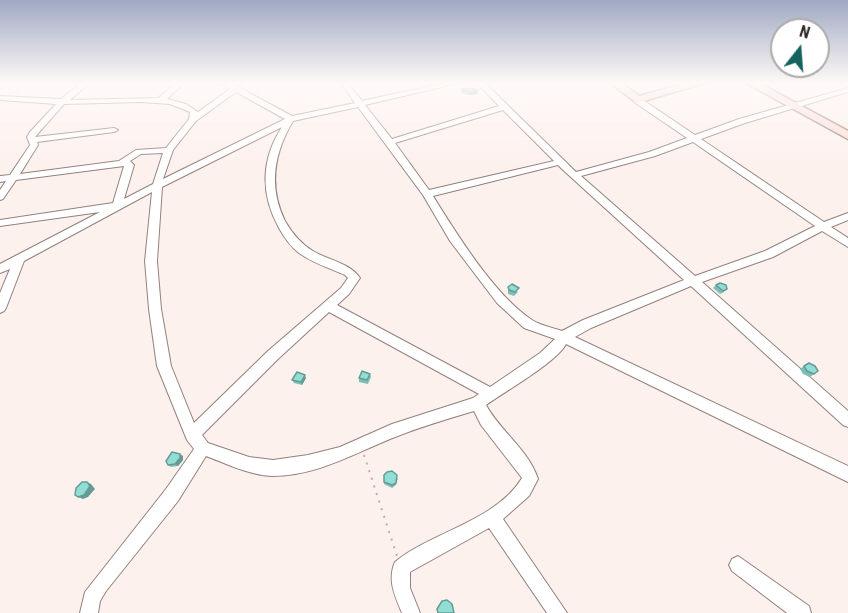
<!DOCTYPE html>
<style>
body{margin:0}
#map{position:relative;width:848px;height:613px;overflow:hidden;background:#fdf1ee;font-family:"Roboto Condensed",sans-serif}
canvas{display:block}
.north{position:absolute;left:770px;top:18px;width:60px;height:60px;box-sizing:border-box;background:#fff;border:2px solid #adaaa9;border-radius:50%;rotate:17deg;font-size:16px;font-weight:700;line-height:24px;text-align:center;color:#312a28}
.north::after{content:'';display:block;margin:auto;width:21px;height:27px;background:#16635d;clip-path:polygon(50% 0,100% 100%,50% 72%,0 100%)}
</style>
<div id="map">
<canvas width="848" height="613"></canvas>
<div class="north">N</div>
</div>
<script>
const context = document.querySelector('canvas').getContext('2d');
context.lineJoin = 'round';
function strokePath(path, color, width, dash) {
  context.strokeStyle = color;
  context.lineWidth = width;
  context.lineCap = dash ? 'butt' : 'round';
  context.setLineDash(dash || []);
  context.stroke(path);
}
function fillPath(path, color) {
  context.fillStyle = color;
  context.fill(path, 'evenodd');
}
const path = new Path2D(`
 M 364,455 L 397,556`);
const street = new Path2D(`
 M 81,83 L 89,83 L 70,100 L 158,98 L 176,83 L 184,83 L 167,99 L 186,104 L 198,112 L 230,89 L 222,83 L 231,83 L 292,116 L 355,103 L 341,83 L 348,83 L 362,101 L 444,83 L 459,83 L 365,105 L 392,139 L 499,106 L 477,83 L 485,83 L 576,172 L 649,152 L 687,138 L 634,102 L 634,98 L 640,98 L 695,135 L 739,119 L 848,88 L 848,92 L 745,123 L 701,139 L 824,222 L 848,213 L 848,220 L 831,227 L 848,238 L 848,247 L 822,231 L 773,257 L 702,282 L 848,411 L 848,427 L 843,425 L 691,286 L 591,328 L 575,337 L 848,466 L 848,482 L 566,344 C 557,362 504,392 486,405 C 500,431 529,450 538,479 L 529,496 L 503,519 L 567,613 L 547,613 L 489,528 L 410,572 L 410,588 L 420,613 L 402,613 C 395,596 387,580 395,562 C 431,532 496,521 522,478 L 481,425 L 474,411 C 447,419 420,427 395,437 C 355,453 317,476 272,476 C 249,475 227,464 206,456 L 178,501 L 106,591 L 100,601 L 98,613 L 80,613 L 85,592 L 166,489 L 194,449 L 187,440 L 157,366 L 149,309 L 145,261 L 152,192 L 24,261 L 6,308 L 4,311 L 0,313 L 0,293 L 10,269 L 0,273 L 0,264 L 100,212 L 0,226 L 0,220 L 113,203 L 124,166 L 16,180 L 3,199 L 0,200 L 0,190 L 6,181 L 0,182 L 0,176 L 10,175 L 30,145 L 27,137 L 30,132 L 56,104 L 0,100 L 0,96 L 61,99 ZM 236,92 L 285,119 L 163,179 L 173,150 L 196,121 ZM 141,102 L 170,104 L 190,112 L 189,119 L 166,148 L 136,150 L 119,161 L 20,174 L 38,145 L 37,142 L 114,132 L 118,130 L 114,128 L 35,137 L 64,104 ZM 358,107 L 423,195 L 450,241 L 497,303 L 524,328 L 555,339 L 540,353 L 490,387 L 337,305 L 349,294 L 360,278 C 350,263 328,260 313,251 C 301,244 292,233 285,221 C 268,186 274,153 293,121 ZM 503,110 L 554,161 L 429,190 L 395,143 ZM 282,127 C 261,159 260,194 279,228 C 284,237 290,246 299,253 C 313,263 329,268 345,275 L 348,278 L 341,288 L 268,351 L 194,423 L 171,366 L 161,309 L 157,261 L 162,187 ZM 693,142 L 815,226 L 765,251 L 695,276 L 581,176 L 655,156 ZM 163,153 L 153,184 L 124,199 L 134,165 L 130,161 L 141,154 ZM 558,165 L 562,169 L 684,280 L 583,320 L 562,331 C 553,328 540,325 532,320 C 495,296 456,233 433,196 ZM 329,312 L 479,394 L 473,398 L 392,424 L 340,447 L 308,455 L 273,460 L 249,457 L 208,443 L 202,435 L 278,359 Z
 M 738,556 L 809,606 L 811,613 L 787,613 L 732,571 L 729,565 L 732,559 Z`);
const secondary = new Path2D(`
 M 610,83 L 622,83 L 639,96 L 687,83 L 705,83 L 637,103 Z
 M 746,83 L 759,83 L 848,131 L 848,139 Z`);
const wall = new Path2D(`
 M 461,89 L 478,90 L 477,94 L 469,95 L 461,93 Z
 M 720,283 L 724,292 L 720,294 L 713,288 L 716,285 Z
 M 508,287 L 518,292 L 514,296 L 508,294 Z
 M 804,366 L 818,371 L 810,377 L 803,374 L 800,369 Z
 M 370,374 L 371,377 L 368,384 L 359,382 L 359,378 Z
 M 306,378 L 302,385 L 294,383 L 292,380 Z
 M 183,456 L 183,460 L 178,466 L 171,467 L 168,465 Z
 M 398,478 L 396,485 L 392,488 L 384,484 L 384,482 Z`);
const shadedWall = new Path2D(`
 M 478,90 L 477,94 L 469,95 L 470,92 Z
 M 305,375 L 306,378 L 302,385 L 301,382 Z
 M 180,454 L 183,456 L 183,460 L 178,466 L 175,464 Z
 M 87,482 L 91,484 L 95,489 L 88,497 L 83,499 L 78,497 Z`);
const building = new Path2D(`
 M 470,88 L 478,90 L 470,92 L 461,89 Z
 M 720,283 L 726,285 L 727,289 L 723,291 L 716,285 Z
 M 512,284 L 519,288 L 515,292 L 509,290 L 508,287 Z
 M 809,363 L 815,366 L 818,371 L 814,374 L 807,371 L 804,366 Z
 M 362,371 L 370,374 L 367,380 L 359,378 Z
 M 297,372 L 305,375 L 301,382 L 292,380 Z
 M 172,452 L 180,454 L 180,458 L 175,464 L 168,465 L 166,461 Z
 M 392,471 L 397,475 L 396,483 L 392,485 L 384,482 L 384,475 L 387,472 Z
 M 82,482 L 87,482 L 90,486 L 84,495 L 78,497 L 75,495 L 76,488 Z
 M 447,600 L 452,604 L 454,613 L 438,613 L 437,609 L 442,601 Z`);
strokePath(street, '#92817d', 2);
strokePath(secondary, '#92817d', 3);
strokePath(path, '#b8aeab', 2, [2, 6]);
fillPath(street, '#fff');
fillPath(secondary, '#fbdcd4');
fillPath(wall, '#7dbfb7');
fillPath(shadedWall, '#669b95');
fillPath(building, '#91ded5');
strokePath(building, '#669b95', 1.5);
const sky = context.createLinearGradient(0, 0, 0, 169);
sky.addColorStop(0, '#a0a9c2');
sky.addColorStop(0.49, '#fef9f7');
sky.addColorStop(1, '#fef9f700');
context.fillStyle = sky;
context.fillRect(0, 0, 848, 169);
</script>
